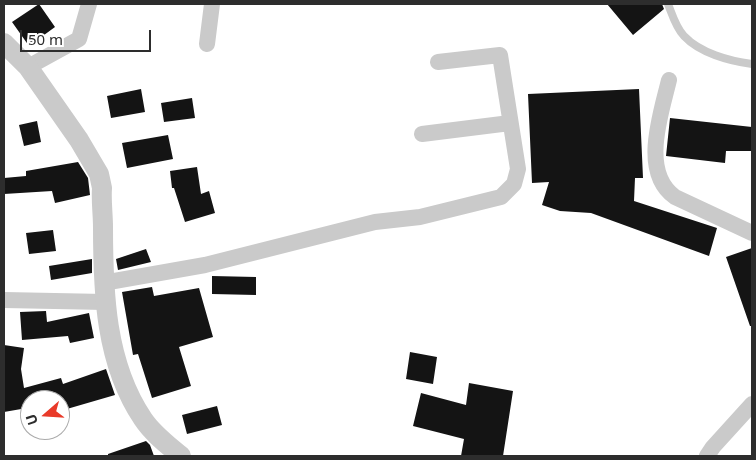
<!DOCTYPE html>
<style>
body{margin:0}
#map{position:relative;width:756px;height:460px;overflow:hidden;background:#fff;font-family:"Noto Sans",sans-serif}
canvas{display:block}
.frame{position:absolute;inset:0;border:5px solid #2d2d2d;pointer-events:none}
.north{position:absolute;left:20px;top:390px;width:50px;height:50px;box-sizing:border-box;background:#fff;border:1px solid #ababab;border-radius:50%;rotate:251deg;font-size:14px;font-weight:700;line-height:20px;text-align:center;color:#2d2d2d}
.north::after{content:'';display:block;margin:auto;width:18px;height:22px;background:#e93a29;clip-path:polygon(50% 0,100% 100%,50% 72%,0 100%)}
.scale{position:absolute;left:20px;top:30px;width:131px;height:22px;box-sizing:border-box;border:2px solid #2d2d2d;border-top:0;padding-left:6px;font-size:15px;line-height:18px;white-space:nowrap;color:#2d2d2d;-webkit-text-stroke:4px #fff;paint-order:stroke}
</style>
<div id="map">
<canvas width="756" height="460"></canvas>
<div class="frame"></div>
<div class="north">U</div>
<div class="scale">50 m</div>
</div>
<script>
const context = document.querySelector('canvas').getContext('2d');
context.lineJoin = 'round';
function fillPath(path, color) {
  context.fillStyle = color;
  context.fill(path, 'evenodd');
}
function strokePath(path, color, width, dash) {
  context.strokeStyle = color;
  context.lineWidth = width;
  context.lineCap = dash ? 'butt' : 'round';
  context.setLineDash(dash || []);
  context.stroke(path);
}
const building = new Path2D(`
 M 39,4 L 55,27 L 29,46 L 12,22 Z
 M 607,4 L 662,4 L 664,9 L 633,35 Z
 M 141,89 L 145,112 L 111,118 L 107,96 Z
 M 639,89 L 643,178 L 635,178 L 634,201 L 717,228 L 709,256 L 591,213 L 560,211 L 542,205 L 549,182 L 532,183 L 528,94 Z
 M 192,98 L 195,118 L 164,122 L 161,103 Z
 M 670,118 L 752,127 L 752,151 L 726,151 L 725,163 L 666,156 Z
 M 37,121 L 41,142 L 24,146 L 19,125 Z
 M 168,135 L 173,159 L 127,168 L 122,143 Z
 M 78,162 L 88,178 L 90,195 L 55,203 L 52,191 L 4,194 L 4,178 L 26,176 L 26,171 Z
 M 197,167 L 201,194 L 209,191 L 215,213 L 185,222 L 174,188 L 172,188 L 170,171 Z
 M 53,230 L 56,251 L 29,254 L 26,233 Z
 M 752,248 L 752,326 L 750,326 L 726,257 Z
 M 146,249 L 151,262 L 118,270 L 116,259 Z
 M 92,259 L 92,273 L 51,280 L 49,266 Z
 M 212,276 L 256,277 L 256,295 L 212,294 Z
 M 152,287 L 154,296 L 199,288 L 213,337 L 179,347 L 191,386 L 152,398 L 138,354 L 133,355 L 122,292 Z
 M 46,311 L 47,322 L 89,313 L 94,338 L 70,343 L 68,336 L 22,340 L 20,312 Z
 M 4,345 L 24,348 L 21,369 L 24,388 L 61,378 L 63,384 L 106,369 L 115,395 L 60,411 L 60,400 L 26,400 L 27,408 L 4,412 Z
 M 410,352 L 437,357 L 433,384 L 406,379 Z
 M 469,383 L 513,391 L 503,456 L 461,456 L 464,439 L 413,426 L 421,393 L 466,405 Z
 M 217,406 L 222,425 L 187,434 L 182,415 Z
 M 146,441 L 150,445 L 154,456 L 108,456 L 108,454 Z`);
const service = new Path2D(`
 M 668,4 C 672,14 676,28 684,36 C 700,53 729,61 752,64`);
const minor = new Path2D(`
 M 207,44 L 212,4
 M 28,67 L 79,39 L 89,4
 M 669,80 C 661,114 640,172 675,197 L 752,233
 M 422,134 L 510,123
 M 103,283 L 205,265 L 375,222 L 420,217 L 501,197 L 514,184 L 518,169 L 500,55 L 438,62
 M 4,300 L 105,302
 M 707,456 L 713,447 L 752,404`);
const tertiary = new Path2D(`
 M 4,43 L 28,67 L 79,140 L 99,174 L 102,188 C 101,201 103,214 103,227 C 103,291 105,363 143,419 C 153,434 168,445 181,456`);
fillPath(building, '#141414');
strokePath(service, '#cacaca', 8);
strokePath(minor, '#cacaca', 16);
strokePath(tertiary, '#cacaca', 20);
</script>
